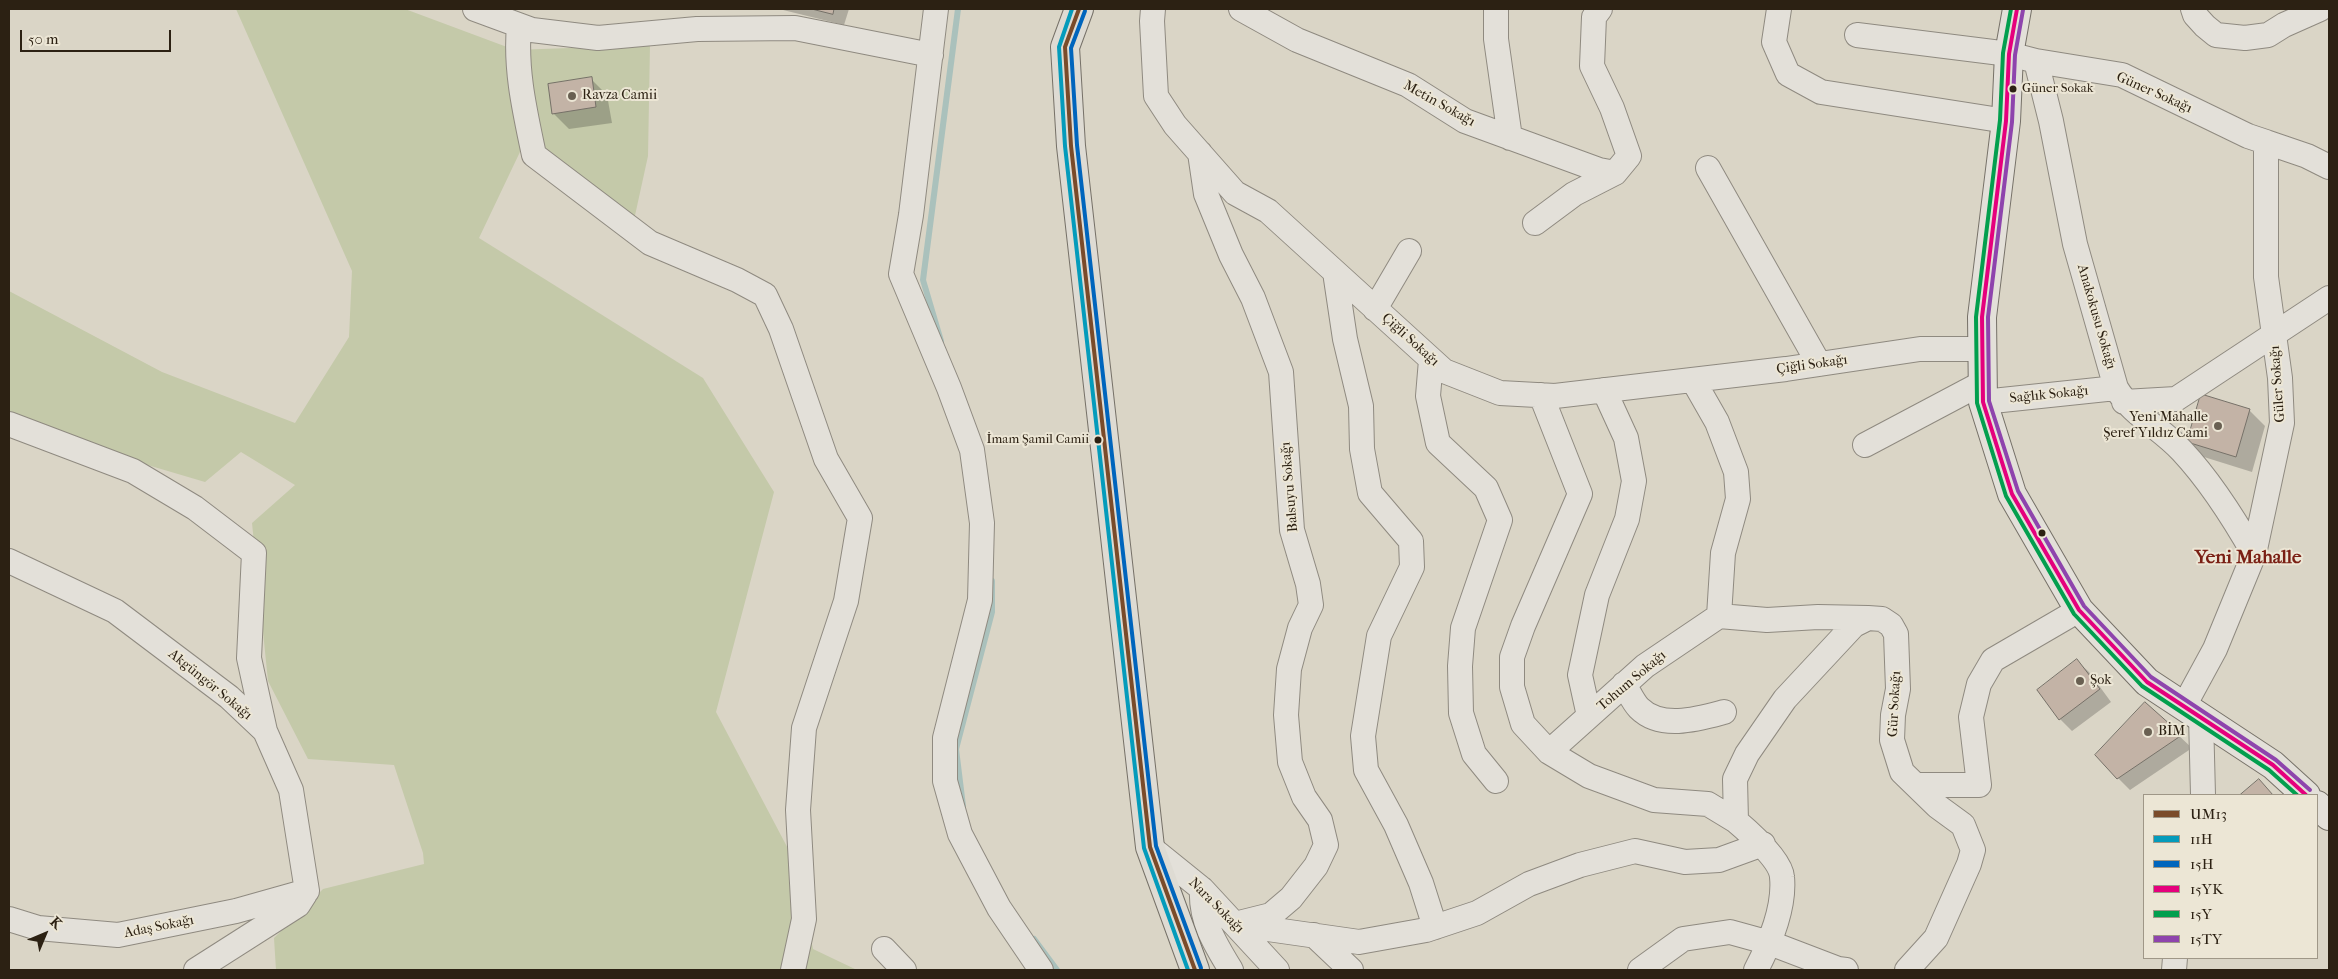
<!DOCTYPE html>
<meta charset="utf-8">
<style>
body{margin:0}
#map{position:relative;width:2338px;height:979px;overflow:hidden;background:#dad5c6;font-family:"IM FELL French Canon",serif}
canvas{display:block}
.frame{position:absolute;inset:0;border:10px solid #2c2113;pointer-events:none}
.legend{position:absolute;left:2143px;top:794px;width:175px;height:165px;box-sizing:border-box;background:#ece6d5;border:1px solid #9f9787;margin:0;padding:6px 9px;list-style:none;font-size:15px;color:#2c2113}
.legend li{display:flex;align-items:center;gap:10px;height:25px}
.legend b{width:25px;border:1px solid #9f9787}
.north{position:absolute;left:20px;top:909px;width:50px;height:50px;-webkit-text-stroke:4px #ece6d5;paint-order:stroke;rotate:45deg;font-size:14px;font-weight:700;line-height:20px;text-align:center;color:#2c2113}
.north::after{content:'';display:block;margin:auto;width:18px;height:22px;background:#2c2113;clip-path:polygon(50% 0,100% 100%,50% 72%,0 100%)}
.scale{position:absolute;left:20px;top:30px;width:151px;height:22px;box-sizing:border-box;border:2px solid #2c2113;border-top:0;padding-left:6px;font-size:15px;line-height:18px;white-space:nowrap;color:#2c2113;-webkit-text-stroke:4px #ece6d5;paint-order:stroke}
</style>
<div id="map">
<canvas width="2338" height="979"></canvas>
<div class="frame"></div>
<ul class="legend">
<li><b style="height:6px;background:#7a4b2a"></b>UM13</li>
<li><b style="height:6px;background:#049bbb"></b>11H</li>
<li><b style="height:6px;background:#0065bd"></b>15H</li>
<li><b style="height:6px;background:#e5007d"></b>15YK</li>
<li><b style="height:6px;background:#029f4e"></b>15Y</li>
<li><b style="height:6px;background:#8e44ad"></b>15TY</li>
</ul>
<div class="north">K</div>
<div class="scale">50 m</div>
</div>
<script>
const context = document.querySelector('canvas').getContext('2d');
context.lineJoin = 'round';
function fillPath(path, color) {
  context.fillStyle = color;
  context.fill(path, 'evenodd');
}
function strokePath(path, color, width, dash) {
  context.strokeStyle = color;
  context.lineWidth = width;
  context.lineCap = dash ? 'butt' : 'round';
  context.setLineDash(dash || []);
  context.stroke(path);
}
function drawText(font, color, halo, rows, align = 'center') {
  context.font = font + ' "IM FELL French Canon",serif';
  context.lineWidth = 4;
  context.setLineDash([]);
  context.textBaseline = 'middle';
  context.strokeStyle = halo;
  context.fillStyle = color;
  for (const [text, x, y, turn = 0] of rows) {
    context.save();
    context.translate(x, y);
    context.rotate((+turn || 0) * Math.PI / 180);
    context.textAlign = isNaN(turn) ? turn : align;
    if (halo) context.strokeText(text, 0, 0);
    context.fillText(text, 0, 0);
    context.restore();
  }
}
const green = new Path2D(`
 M 236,9 L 405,9 L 515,50 L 650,45 L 648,156 L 634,220 L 578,189 L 529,133 L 479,238 L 703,378 L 774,492 L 716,712 L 794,860 L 813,949 L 857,970 L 276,970 L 274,938 L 323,889 L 424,864 L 423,853 L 394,765 L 308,759 L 268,681 L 252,523 L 295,485 L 241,452 L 205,482 L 9,424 L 9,291 L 162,372 L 295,423 L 349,337 L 352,271 Z`);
const shadow = new Path2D(`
 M 779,9 L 849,9 L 844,25 Z
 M 591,79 L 607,95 L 612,123 L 569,129 L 553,113 Z
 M 2249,410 L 2265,426 L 2252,472 L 2204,457 L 2188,442 Z
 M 2077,661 L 2089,672 L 2111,702 L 2072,731 L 2060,719 Z
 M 2145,704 L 2192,748 L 2130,790 L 2118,778 Z`);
const stream = new Path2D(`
 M 941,341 L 923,280 L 958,9
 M 963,806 L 956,749 L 992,612 L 992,581
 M 1034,939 L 1057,970`);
const building = new Path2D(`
 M 812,9 L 834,9 L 833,14 Z
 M 592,77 L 596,107 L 552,114 L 548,84 Z
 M 2201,394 L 2250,409 L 2236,457 L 2187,442 Z
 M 2077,659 L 2100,689 L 2059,720 L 2037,690 Z
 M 2145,702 L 2182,735 L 2117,779 L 2095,755 Z
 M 2259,779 L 2273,795 L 2240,795 Z`);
const street = new Path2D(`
 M 475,9 L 532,30 L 598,38 L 697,29 L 795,28 L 931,55
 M 936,9 L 911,215 L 901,274 L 949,388 L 972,450 L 982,523 L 980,600 L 945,738 L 945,781 L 960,834 L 999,908 L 1041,970
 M 1153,9 L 1152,21 L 1156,96 L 1175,125 L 1235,193 L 1268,211 L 1444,371 L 1500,393 L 1555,396 L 1786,369 L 1920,349 L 1982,349
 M 1241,9 L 1297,40 L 1408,85 L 1465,121 L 1599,170 L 1615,173 L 1629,156 L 1612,108 L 1592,66 L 1594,17 L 1600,9
 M 1496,9 L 1496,39 L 1510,138
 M 1779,9 L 1774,42 L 1788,74 L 1821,92 L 2006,121
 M 2193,9 L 2195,15 L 2205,26 L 2216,35 L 2245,38 L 2268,35 L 2284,25 L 2320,9
 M 519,26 C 515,70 525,112 534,155 L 650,243 L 737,280 L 765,295 L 781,329 L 826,459 L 860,518 L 846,601 L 804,728 L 798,810 L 804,919 L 793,970
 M 1857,35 L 2009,54 L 2036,61 L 2051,121 L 2075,244 L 2116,388 C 2132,415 2161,428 2182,451 C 2211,482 2233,517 2254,554
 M 2036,61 L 2122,75 L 2248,136 L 2266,142
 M 1200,153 L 1206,194 L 1231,255 L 1253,298 L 1281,372 L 1292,530 L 1308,584 L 1311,605 L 1300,628 L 1289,669 L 1286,715 L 1290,762 L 1304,797 L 1320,820 L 1326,845 L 1316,866 L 1291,898 L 1271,915 L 1235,924
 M 1708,168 L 1819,364
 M 1535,223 L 1574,194 L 1615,173
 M 1335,272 L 1345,339 L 1361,406 L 1362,449 L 1370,493 L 1411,541 L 1412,567 L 1379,636 L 1363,736 L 1366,770 L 1396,825 L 1421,883 L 1435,927
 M 1375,309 L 1409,251
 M 1431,360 L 1428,396 L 1438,443 L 1486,488 L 1500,520 L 1463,628 L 1460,666 L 1461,713 L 1474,754 L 1496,781
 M 1693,380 L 1717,422 L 1736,472 L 1738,499 L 1723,553 L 1719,616 L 1767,620 L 1818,617 L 1868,618
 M 1541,395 L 1580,494 L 1523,626 L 1512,657 L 1512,687 L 1523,724 L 1549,752 L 1589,776 L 1654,800 L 1708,804 L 1736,821
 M 1983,402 L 2116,388
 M 2124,402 L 2176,399 L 2329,298
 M 9,424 L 133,471 L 195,508 L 254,553 L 249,658 L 265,731
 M 1865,445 L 1982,383
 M 9,561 L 115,611 L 229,697 L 265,731 L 291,790 L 307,891
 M 1624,684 C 1629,692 1633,702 1639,708 C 1661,730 1698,719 1724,712
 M 2184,706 L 2215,649 L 2254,554 L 2282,423 L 2280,378 L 2266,277 L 2266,142 L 2307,156 L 2329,167
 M 1589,716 L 1580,675 L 1597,595 L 1627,519 L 1634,481 L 1626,438 L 1604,390
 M 2201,717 L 2203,795
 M 1549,752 L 1645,666 L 1719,616
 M 1916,785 L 1979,785 L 1971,717 L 1979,684 L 1993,660 L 2079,610
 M 1150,847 L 1202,889 L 1277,970
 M 1202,889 C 1200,920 1215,944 1231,970
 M 9,919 L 38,928 L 118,935 L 236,911 L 307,891
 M 1247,926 L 1359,942 L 1426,930 L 1477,913 L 1529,884 L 1580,865 L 1635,851 L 1685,862 L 1719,860 L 1763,844
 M 1314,935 L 1351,970
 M 884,949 L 904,970
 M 196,970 L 298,905 L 305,894
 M 1640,970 L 1683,939 L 1730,932 L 1770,943 L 1838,969 L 1846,970
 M 1756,970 C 1769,945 1785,907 1782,877 C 1781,860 1749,832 1736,821 L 1735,779 L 1747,754 L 1785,699 L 1854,625 L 1868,618 L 1882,619 L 1891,625 L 1896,634 L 1898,689 L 1893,715 L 1892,740 L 1902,772 L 1937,806 L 1963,825 L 1973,850 L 1969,864 L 1936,938 L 1907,970
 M 2174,970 L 2175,958`);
const secondary = new Path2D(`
 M 2017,9 L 2009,54 L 2006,121 L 1982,317 L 1983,402 L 2012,494 L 2079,610 L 2147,682 L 2273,765 L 2306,795
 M 2317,805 L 2329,816`);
const primary = new Path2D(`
 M 1079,9 L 1065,47 L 1071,146 L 1150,847 L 1195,970`);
const bus1 = new Path2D(`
 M 1079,9 L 1065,47 L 1071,146 L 1150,847 L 1195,970`);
const bus2 = new Path2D(`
 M 1072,9 L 1059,47 L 1065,146 L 1144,848 L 1188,970`);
const bus3 = new Path2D(`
 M 1085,11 L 1071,48 L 1077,145 L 1156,846 L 1201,968`);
const bus4 = new Path2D(`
 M 2017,9 L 2009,54 L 2006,121 L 1982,317 L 1983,402 L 2012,494 L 2079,610 L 2147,682 L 2273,765 L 2306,795`);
const bus5 = new Path2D(`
 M 2011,9 L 2003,53 L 2000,120 L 1976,317 L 1977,403 L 2006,496 L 2074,614 L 2142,686 L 2269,770 L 2297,795`);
const bus6 = new Path2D(`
 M 2023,10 L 2015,55 L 2012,122 L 1988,317 L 1989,401 L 2018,491 L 2084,606 L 2151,677 L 2276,760 L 2310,790`);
const markers = [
 [2013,89,4.5,"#2c2113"],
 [572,96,5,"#696052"],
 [2218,426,5,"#696052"],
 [1098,440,4.5,"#2c2113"],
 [2042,533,4.5,"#2c2113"],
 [2080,681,5,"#696052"],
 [2148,732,5,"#696052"]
];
const busNames = [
 ["Güner Sokak",2022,89],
 ["İmam Şamil Camii",1089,440,"right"]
];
const streetNames = [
 ["Güner Sokağı",2154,93,24],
 ["Metin Sokağı",1439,104,29],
 ["Anakokusu Sokağı",2096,317,74],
 ["Çiğli Sokağı",1410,340,42],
 ["Çiğli Sokağı",1812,365,-8],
 ["Güler Sokağı",2278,384,-94],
 ["Sağlık Sokağı",2049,395,-6],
 ["Balsuyu Sokağı",1290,487,-95],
 ["Tohum Sokağı",1632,681,-40],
 ["Akgüngör Sokağı",210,685,39],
 ["Gür Sokağı",1895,704,-87],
 ["Nara Sokağı",1216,906,45],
 ["Adaş Sokağı",159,927,-11]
];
const poiNames = [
 ["Ravza Camii",582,96],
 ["Yeni Mahalle",2208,418,"right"],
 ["Şeref Yıldız Cami",2208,434,"right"],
 ["Şok",2090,681],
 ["BİM",2158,732]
];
const districtNames = [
 ["Yeni Mahalle",2248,558]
];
fillPath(green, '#c4c9a9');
fillPath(shadow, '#0003');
strokePath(stream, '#aac1bc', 6);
fillPath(building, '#c3b3a6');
strokePath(building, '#767168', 1);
strokePath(street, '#8f8a80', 26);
strokePath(secondary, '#767168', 30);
strokePath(primary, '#767168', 30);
strokePath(street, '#e3e0d9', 24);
strokePath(secondary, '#e3e0d9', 28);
strokePath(primary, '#dedbd3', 28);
strokePath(bus1, '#7a4b2a', 4);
strokePath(bus2, '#049bbb', 4);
strokePath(bus3, '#0065bd', 4);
strokePath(bus4, '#e5007d', 4);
strokePath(bus5, '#029f4e', 4);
strokePath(bus6, '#8e44ad', 4);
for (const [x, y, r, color] of markers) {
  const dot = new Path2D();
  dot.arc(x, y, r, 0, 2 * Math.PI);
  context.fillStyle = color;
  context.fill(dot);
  strokePath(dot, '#ece6d5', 2);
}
drawText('13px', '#2c2113', '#ece6d5', busNames, 'left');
drawText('14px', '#2c2113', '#ece6d5', streetNames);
drawText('14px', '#2c2113', '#ece6d5', poiNames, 'left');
drawText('bold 19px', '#7a1f14', '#ece6d5', districtNames);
</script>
